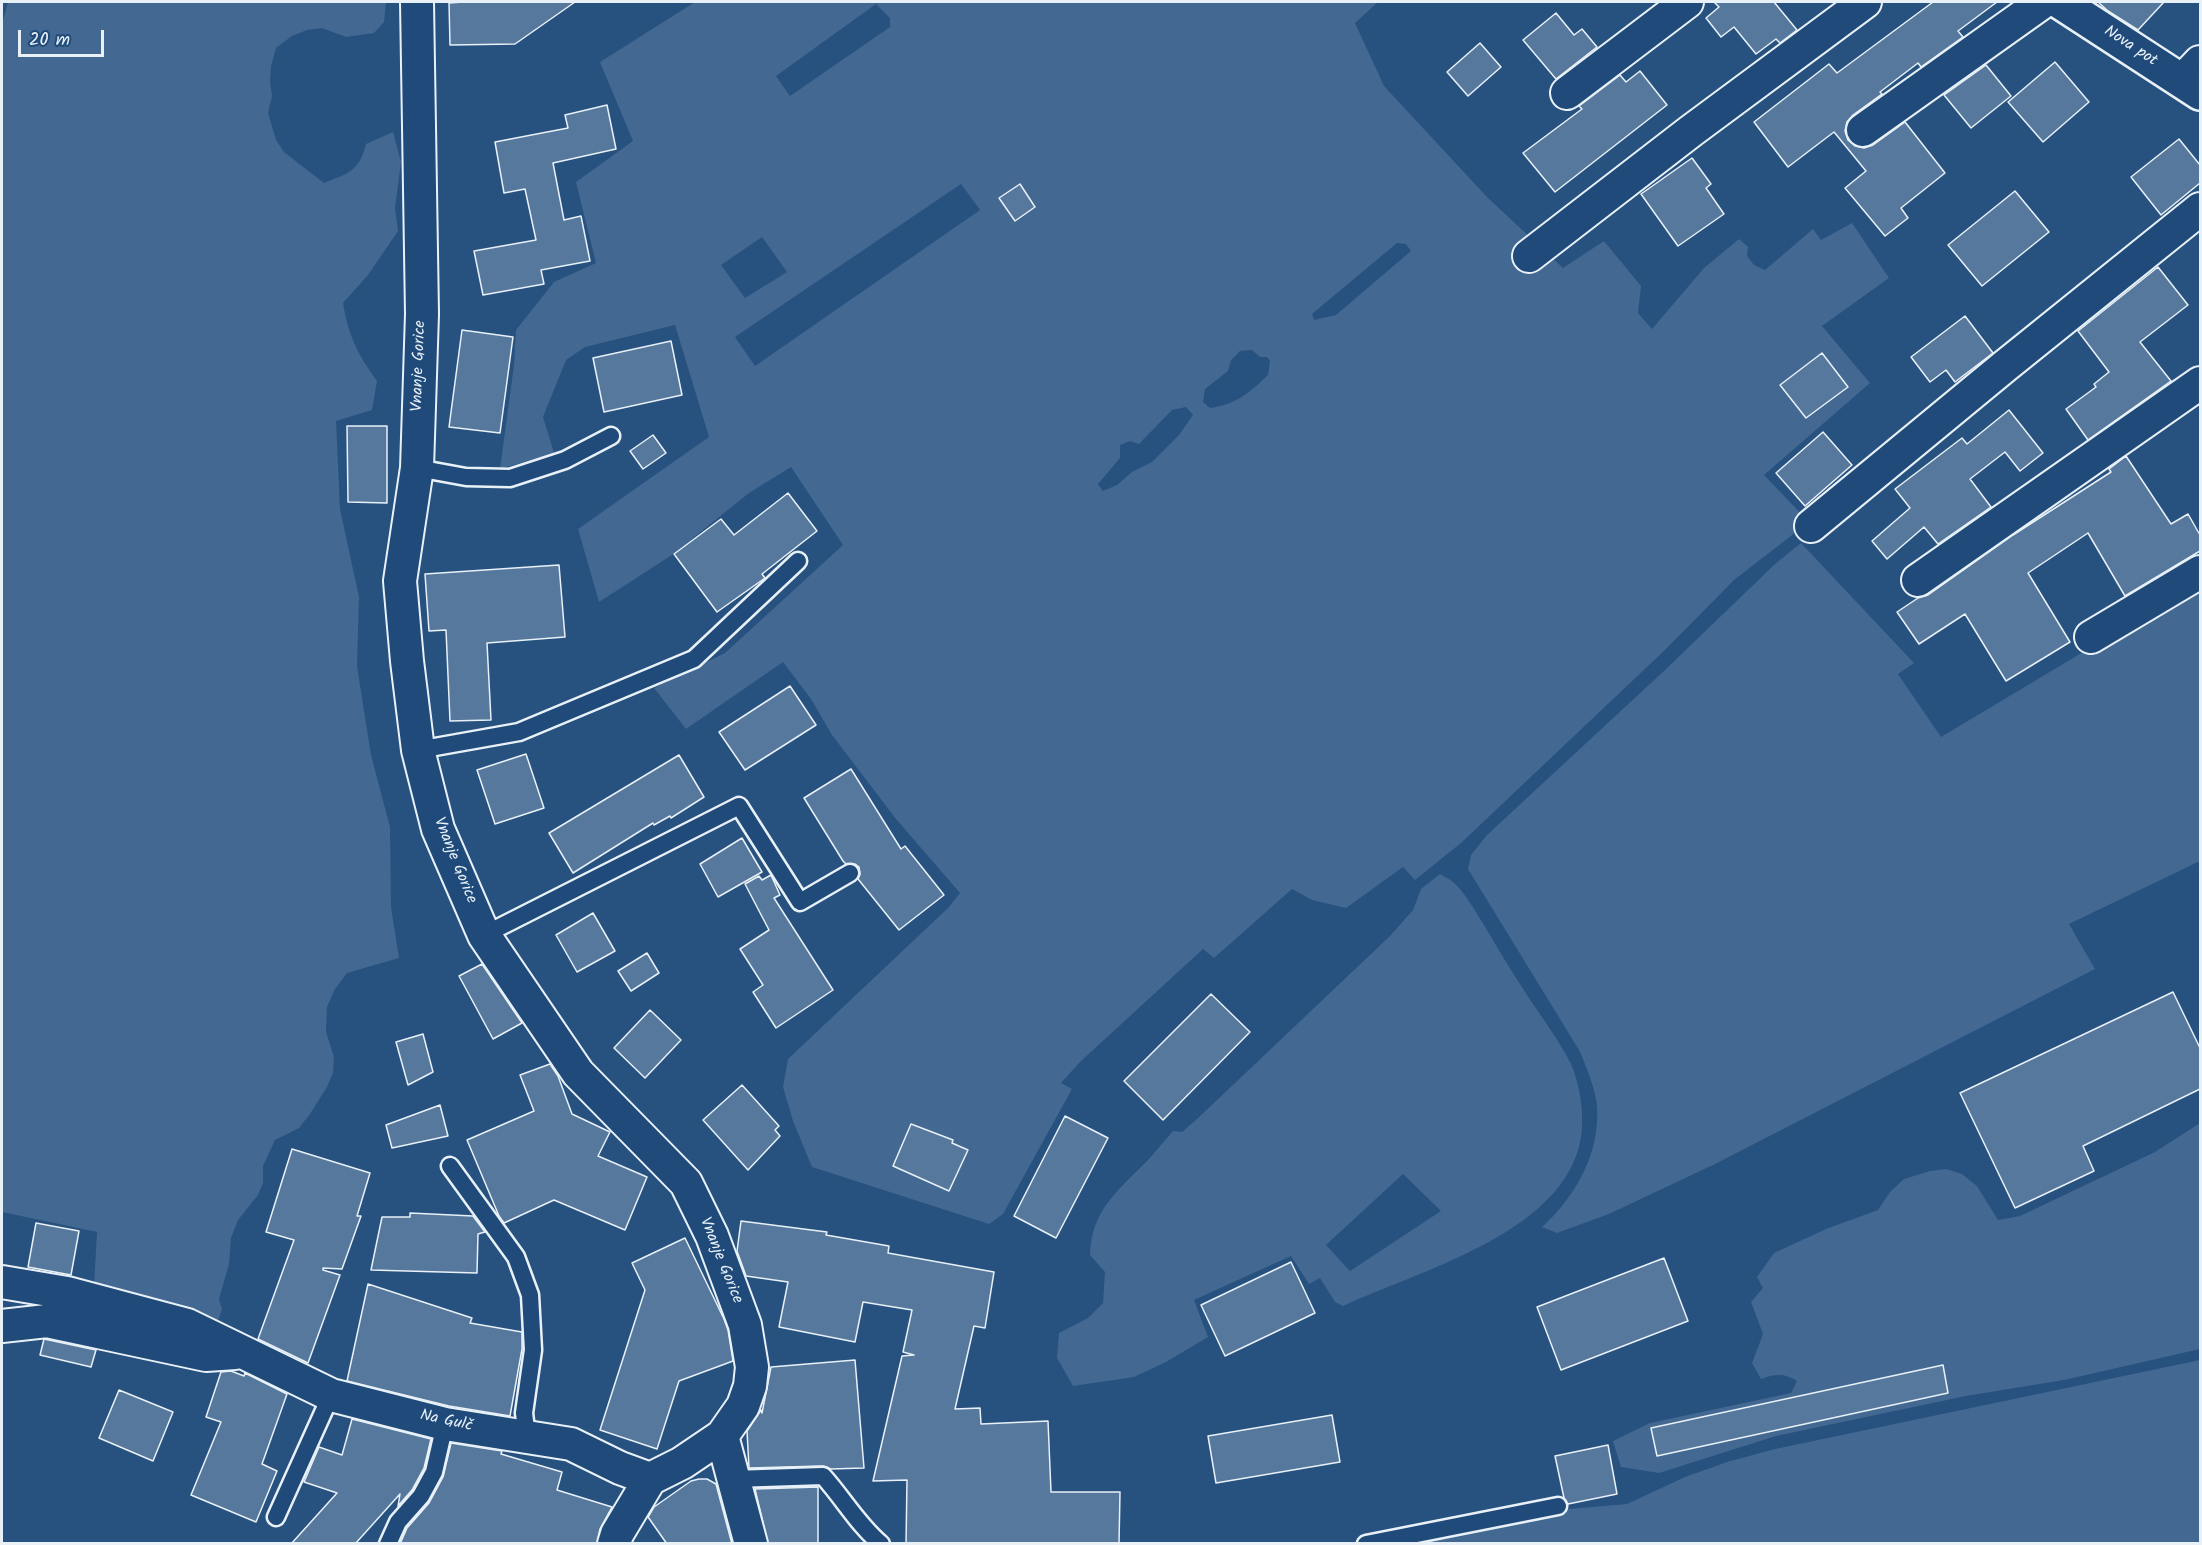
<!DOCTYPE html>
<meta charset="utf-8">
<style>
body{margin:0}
#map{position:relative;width:2202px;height:1545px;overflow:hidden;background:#27517f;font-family:Kalam,sans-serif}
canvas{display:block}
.frame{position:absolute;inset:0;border:3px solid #e8f1f8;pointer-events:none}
.scale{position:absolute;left:18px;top:30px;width:86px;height:27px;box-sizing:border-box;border:3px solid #e8f1f8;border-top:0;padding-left:8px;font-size:18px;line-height:21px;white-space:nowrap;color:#e8f1f8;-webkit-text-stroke:4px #1f4a7a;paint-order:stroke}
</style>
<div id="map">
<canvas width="2202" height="1545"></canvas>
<div class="frame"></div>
<div class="scale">20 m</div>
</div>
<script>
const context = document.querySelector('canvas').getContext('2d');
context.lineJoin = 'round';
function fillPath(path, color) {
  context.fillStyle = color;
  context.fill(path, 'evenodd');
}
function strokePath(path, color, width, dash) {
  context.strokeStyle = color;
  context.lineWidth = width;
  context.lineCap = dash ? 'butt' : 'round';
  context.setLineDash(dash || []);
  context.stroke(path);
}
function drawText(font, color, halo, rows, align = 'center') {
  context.font = font + ' Kalam,sans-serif';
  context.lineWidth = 5;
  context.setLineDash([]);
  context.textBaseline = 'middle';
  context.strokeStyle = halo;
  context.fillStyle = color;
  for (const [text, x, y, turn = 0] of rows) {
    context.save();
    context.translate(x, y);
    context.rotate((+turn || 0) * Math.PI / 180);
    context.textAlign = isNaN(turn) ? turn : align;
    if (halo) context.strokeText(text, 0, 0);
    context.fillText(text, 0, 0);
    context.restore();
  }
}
const green = new Path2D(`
 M 8,2 L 386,2 L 384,22 L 374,33 L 346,37 L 322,28 L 307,30 L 292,36 L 276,48 L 271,66 L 270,82 L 272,96 L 268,113 L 276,140 L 284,152 L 324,183 C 348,173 359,172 366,144 L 393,132 L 401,162 L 395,208 L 398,231 L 368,275 L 343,303 C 349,337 357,353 377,381 L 372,410 L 336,421 L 340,509 L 359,597 L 357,666 L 371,755 L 390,827 L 391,907 L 399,958 L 347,973 L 335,989 L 327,1007 L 326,1032 L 334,1057 L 333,1073 L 327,1087 L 310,1114 L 299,1128 L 275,1140 L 263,1166 L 263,1183 L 258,1195 L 238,1220 L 231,1238 L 229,1264 L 219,1299 L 222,1309 L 217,1324 L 94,1286 L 97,1232 L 2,1212 L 2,24 Z
 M 695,2 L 1378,2 L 1355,23 L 1384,86 L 1487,197 L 1563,268 L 1604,241 L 1641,286 L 1638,313 L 1652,329 L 1704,268 L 1739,239 L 1748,247 L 1747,256 L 1754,265 L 1765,270 L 1813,229 L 1821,240 L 1852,223 L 1889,278 L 1822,326 L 1870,383 L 1764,475 L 1809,522 L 1734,580 L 1666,649 L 1461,843 L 1415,880 L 1403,867 L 1346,908 L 1312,900 L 1292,889 L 1214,958 L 1203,949 L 1080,1062 L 1061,1083 L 1072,1089 L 1003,1214 L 989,1224 L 812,1167 L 793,1121 L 783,1087 L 788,1059 L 948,908 L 960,893 L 896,819 L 832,735 L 811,699 L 783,662 L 686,729 L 654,688 L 725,653 L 843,545 L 791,467 L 749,493 L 672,555 L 599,602 L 578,529 L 709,437 L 675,325 L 585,347 L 566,360 L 543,417 L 554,453 L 500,469 L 514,365 L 516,330 L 554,282 L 596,263 L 576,182 L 633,141 L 600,62 ZM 876,4 L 890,18 L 890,27 L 790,96 L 776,76 ZM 961,184 L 980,210 L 755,366 L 735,337 ZM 762,237 L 787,272 L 745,298 L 721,265 ZM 1397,243 L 1406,244 L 1411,251 L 1336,315 L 1314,320 L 1312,314 ZM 1252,350 L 1260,357 L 1267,357 L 1270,361 L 1268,375 C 1249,393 1237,404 1210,408 L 1203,402 L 1205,389 L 1228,371 L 1231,360 L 1240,351 ZM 1186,407 L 1193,415 L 1179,435 L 1152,462 L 1132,472 L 1117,485 L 1103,491 L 1098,484 L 1120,458 L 1120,445 L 1130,441 L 1139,444 L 1172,410 Z
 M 1801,543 L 1914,663 L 1898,674 L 1941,737 L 2200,582 L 2200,861 L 2069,924 L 2095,969 L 1715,1164 L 1609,1214 L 1557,1233 L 1542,1227 C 1575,1197 1600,1154 1597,1107 C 1596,1090 1586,1066 1579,1050 L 1468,869 L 1471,855 L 1487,835 L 1665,670 L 1775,564 Z
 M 1440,874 C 1443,876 1448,878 1452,881 C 1465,892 1475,911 1484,925 C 1498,949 1512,972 1527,995 C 1542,1018 1559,1040 1571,1064 C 1578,1080 1581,1097 1582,1113 C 1590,1227 1424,1268 1343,1306 L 1335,1302 L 1320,1278 L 1309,1284 L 1291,1256 L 1194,1300 L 1208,1337 L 1166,1362 L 1134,1377 L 1073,1386 L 1057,1358 L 1059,1333 L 1088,1318 L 1103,1303 L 1105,1272 L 1090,1255 C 1091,1209 1120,1189 1149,1159 C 1157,1150 1165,1140 1173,1131 L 1182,1132 L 1197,1119 L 1390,936 L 1413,910 L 1421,889 ZM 1403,1174 L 1441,1211 L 1350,1271 L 1326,1245 Z
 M 2200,1123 L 2200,1349 L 2064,1380 L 1966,1396 L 1776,1436 L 1659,1473 L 1621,1467 L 1613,1441 L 1650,1423 L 1791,1393 L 1797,1381 C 1784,1373 1775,1374 1761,1379 L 1752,1363 L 1763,1334 L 1751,1302 L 1763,1288 L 1757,1277 L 1774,1253 L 1826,1229 L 1878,1210 L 1890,1192 L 1904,1179 L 1930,1171 L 1946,1169 L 1962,1174 L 1977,1186 L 1998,1220 L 2020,1216 L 2155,1152 Z
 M 2200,1360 L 2200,1543 L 1401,1544 L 1569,1509 L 1627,1504 L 1685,1477 L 1727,1462 L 1775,1449 Z`);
const building = new Path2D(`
 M 463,2 L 575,2 L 515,44 L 450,45 L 449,3 Z
 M 1714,2 L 1774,2 L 1797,30 L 1780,43 L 1776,39 L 1756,54 L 1734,27 L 1721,37 L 1706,18 L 1719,7 Z
 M 1933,2 L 1997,2 L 1958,31 L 1963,37 L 1921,67 L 1918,63 L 1880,92 L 1882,94 L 1853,115 L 1847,122 L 1845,131 L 1848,140 L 1855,146 L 1864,148 L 1873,145 L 1905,122 L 1945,173 L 1901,208 L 1908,218 L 1885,236 L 1845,188 L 1866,171 L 1834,132 L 1788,167 L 1754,122 L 1829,64 L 1837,73 Z
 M 2098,2 L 2164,2 L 2138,30 L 2108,11 Z
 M 1556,13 L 1574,35 L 1582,29 L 1597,47 L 1556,79 L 1523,40 Z
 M 1480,43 L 1501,67 L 1468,96 L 1447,72 Z
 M 2055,62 L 2089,102 L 2043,142 L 2008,102 Z
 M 1986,65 L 2011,96 L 1971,128 L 1944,95 Z
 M 1640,71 L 1667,105 L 1555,192 L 1523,153 L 1582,109 L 1579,106 L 1620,75 L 1626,82 Z
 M 607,105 L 616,149 L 553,163 L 564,220 L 581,216 L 590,261 L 541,270 L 544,284 L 483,295 L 474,251 L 536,240 L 525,189 L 504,193 L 495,142 L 568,128 L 565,115 Z
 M 2179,139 L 2200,165 L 2200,183 L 2161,215 L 2131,177 Z
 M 1692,158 L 1711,184 L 1706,188 L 1724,214 L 1678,246 L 1641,194 Z
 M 1020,184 L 1035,207 L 1015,221 L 999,198 Z
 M 2015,191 L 2049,232 L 1982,286 L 1948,245 Z
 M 2158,267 L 2188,305 L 2140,342 L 2171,381 L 2088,440 L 2066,409 L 2096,387 L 2094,384 L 2109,372 L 2078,331 Z
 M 1965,316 L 1993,353 L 1955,382 L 1946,370 L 1930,382 L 1911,357 Z
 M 462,330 L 513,337 L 500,433 L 449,427 Z
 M 671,341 L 682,395 L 604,412 L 593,358 Z
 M 1822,353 L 1848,387 L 1806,418 L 1780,385 Z
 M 2009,410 L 2043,453 L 2020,471 L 2005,452 L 1970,479 L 1991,507 L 1938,544 L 1924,527 L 1887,559 L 1872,541 L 1910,508 L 1895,489 L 1962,438 L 1967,444 Z
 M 347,426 L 387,426 L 387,503 L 348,502 Z
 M 1823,432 L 1852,465 L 1805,506 L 1776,473 Z
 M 653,435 L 666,453 L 643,469 L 630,451 Z
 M 2126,456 L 2171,524 L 2188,514 L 2200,535 L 2200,551 L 2125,596 L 2088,533 L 2028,573 L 2070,642 L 2006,681 L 1965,614 L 1919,644 L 1897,612 L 1918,598 L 1928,595 L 2013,535 L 2111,472 L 2109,469 Z
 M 788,493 L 817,531 L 762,574 L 765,578 L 717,612 L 674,554 L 721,519 L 734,535 Z
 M 559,565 L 565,637 L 487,643 L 491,720 L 450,721 L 446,630 L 429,631 L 425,574 Z
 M 790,686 L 816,725 L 745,770 L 719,732 Z
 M 526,754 L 544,808 L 495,824 L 477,770 Z
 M 679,755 L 704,797 L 671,818 L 670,816 L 654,825 L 653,823 L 573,873 L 549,833 Z
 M 851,769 L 901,849 L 905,846 L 944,895 L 899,930 L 858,879 L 860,874 L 859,867 L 855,864 L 846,864 L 843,861 L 804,798 Z
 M 742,838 L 762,872 L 718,897 L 700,864 Z
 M 771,875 L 780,895 L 774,898 L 833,990 L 776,1028 L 753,992 L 763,985 L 740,949 L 769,930 L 745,884 L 759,876 L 762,880 Z
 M 593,913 L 615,951 L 577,972 L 556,935 Z
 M 647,953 L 659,973 L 631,991 L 618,971 Z
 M 482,964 L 522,1023 L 493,1039 L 459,976 Z
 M 2173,992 L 2200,1048 L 2200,1089 L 2083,1146 L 2094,1171 L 2015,1208 L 1960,1093 Z
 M 1211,994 L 1250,1032 L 1163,1120 L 1124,1081 Z
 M 650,1010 L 681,1040 L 645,1078 L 614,1048 Z
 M 423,1034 L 433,1072 L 408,1085 L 396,1042 Z
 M 550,1064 L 558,1076 L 572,1114 L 610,1132 L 598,1156 L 647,1177 L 625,1230 L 554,1200 L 504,1223 L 499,1216 L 467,1140 L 534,1111 L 520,1075 Z
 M 742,1085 L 779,1126 L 775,1130 L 780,1136 L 748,1170 L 703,1120 Z
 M 440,1105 L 448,1136 L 392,1148 L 386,1125 Z
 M 1065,1116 L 1108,1138 L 1056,1238 L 1014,1216 Z
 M 911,1124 L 953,1140 L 952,1143 L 968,1150 L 949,1191 L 893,1166 Z
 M 292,1149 L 370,1173 L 357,1216 L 361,1216 L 342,1269 L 323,1268 L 323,1270 L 340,1275 L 308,1363 L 258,1339 L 294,1240 L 266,1232 Z
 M 410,1213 L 473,1216 L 485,1232 L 478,1234 L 477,1273 L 371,1270 L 382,1217 L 410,1217 Z
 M 741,1221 L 827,1232 L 826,1235 L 889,1246 L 888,1253 L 994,1272 L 985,1328 L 974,1326 L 955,1409 L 980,1408 L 981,1424 L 1048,1421 L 1051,1492 L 1120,1492 L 1119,1544 L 906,1544 L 907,1480 L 873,1481 L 902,1356 L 914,1355 L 903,1352 L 912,1310 L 863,1302 L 855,1342 L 779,1327 L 788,1282 L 746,1276 L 737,1251 Z
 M 36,1223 L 79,1231 L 71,1275 L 28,1267 Z
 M 685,1238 L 724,1319 L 728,1330 L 733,1361 L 679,1381 L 657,1449 L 600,1430 L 645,1290 L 632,1263 Z
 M 1664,1258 L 1688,1321 L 1561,1370 L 1537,1307 Z
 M 1291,1262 L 1315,1313 L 1225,1356 L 1201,1305 Z
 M 368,1284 L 472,1318 L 470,1323 L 522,1332 L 522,1349 L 510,1416 L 449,1406 L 347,1381 Z
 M 44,1339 L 96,1350 L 91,1367 L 40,1355 Z
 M 855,1360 L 864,1468 L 831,1469 L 823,1466 L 749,1468 L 747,1431 L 761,1410 L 762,1413 L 771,1367 Z
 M 1943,1365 L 1948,1393 L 1657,1456 L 1651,1428 Z
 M 231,1371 L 244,1376 L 245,1373 L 287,1394 L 262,1464 L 277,1471 L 256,1522 L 191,1495 L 221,1422 L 206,1417 L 221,1372 Z
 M 119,1390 L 173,1412 L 153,1461 L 99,1438 Z
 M 1332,1415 L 1340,1462 L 1216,1483 L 1208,1436 Z
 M 352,1419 L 431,1439 L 424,1468 L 412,1490 L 398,1506 L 400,1494 L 355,1544 L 291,1544 L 337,1493 L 304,1482 L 319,1447 L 342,1455 Z
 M 451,1443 L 502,1451 L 501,1454 L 562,1472 L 557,1490 L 612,1507 L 600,1529 L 597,1544 L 400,1544 L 407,1528 L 429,1503 L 443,1477 Z
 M 1608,1445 L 1617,1494 L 1568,1504 L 1564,1498 L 1555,1456 Z
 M 699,1479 L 707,1479 L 716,1484 L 732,1544 L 667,1544 L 648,1517 L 654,1507 L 691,1481 Z
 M 818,1487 L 818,1544 L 768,1544 L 755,1489 Z`);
const lane = new Path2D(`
 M 417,468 L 466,477 L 510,478 L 565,460 L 611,436
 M 418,750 L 519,732 L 694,659 L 798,561
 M 484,935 L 739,806 L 800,902 L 850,873
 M 450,1166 L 516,1257 L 530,1295 L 533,1350 L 524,1413 L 527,1437
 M 734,1479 L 823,1476 C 843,1498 858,1525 881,1544
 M 276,1517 L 331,1395
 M 388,1544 L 398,1522 L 421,1496 L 434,1472 L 445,1424
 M 1366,1544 L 1558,1506`);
const street = new Path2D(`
 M 417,2 L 422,314 L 417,468 L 400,581 L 407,661 L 418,750 L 438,829 L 484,935 L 578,1073 L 686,1183 L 712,1236 L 745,1325 L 752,1367 L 750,1386 L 743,1406 L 722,1436 L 682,1463 L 650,1479 L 617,1534 L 614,1544
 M 2182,81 L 2200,62
 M 1567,93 L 1687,2
 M 1863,130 L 2043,2
 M 1529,256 L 1691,131 L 1865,2
 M 1811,526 L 2005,366 L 2200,209
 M 1918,580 L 2200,383
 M 2091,637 L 2200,572
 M 2,1282 L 67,1293 L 187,1325 L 331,1395 L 445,1424 L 571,1444 L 620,1468 L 650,1479
 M 2,1326 L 47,1321 L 206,1355 L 235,1353
 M 722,1436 L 751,1544`);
const secondary = new Path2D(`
 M 2060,2 L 2200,93`);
const streetNames = [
 ["Nova pot",2130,47,33],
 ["Vnanje Gorice",420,366,-88],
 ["Vnanje Gorice",454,861,68],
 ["Vnanje Gorice",720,1261,68],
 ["Na Gulč",446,1422,12]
];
fillPath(green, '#436891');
fillPath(building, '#57789d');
strokePath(building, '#e8f1f8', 1.5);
strokePath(lane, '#e8f1f8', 21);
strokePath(street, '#e8f1f8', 36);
strokePath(secondary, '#e8f1f8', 38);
strokePath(lane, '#1f4a7a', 16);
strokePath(street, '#1f4a7a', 32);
strokePath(secondary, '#1f4a7a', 33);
drawText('16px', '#e8f1f8', '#1f4a7a', streetNames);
</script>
